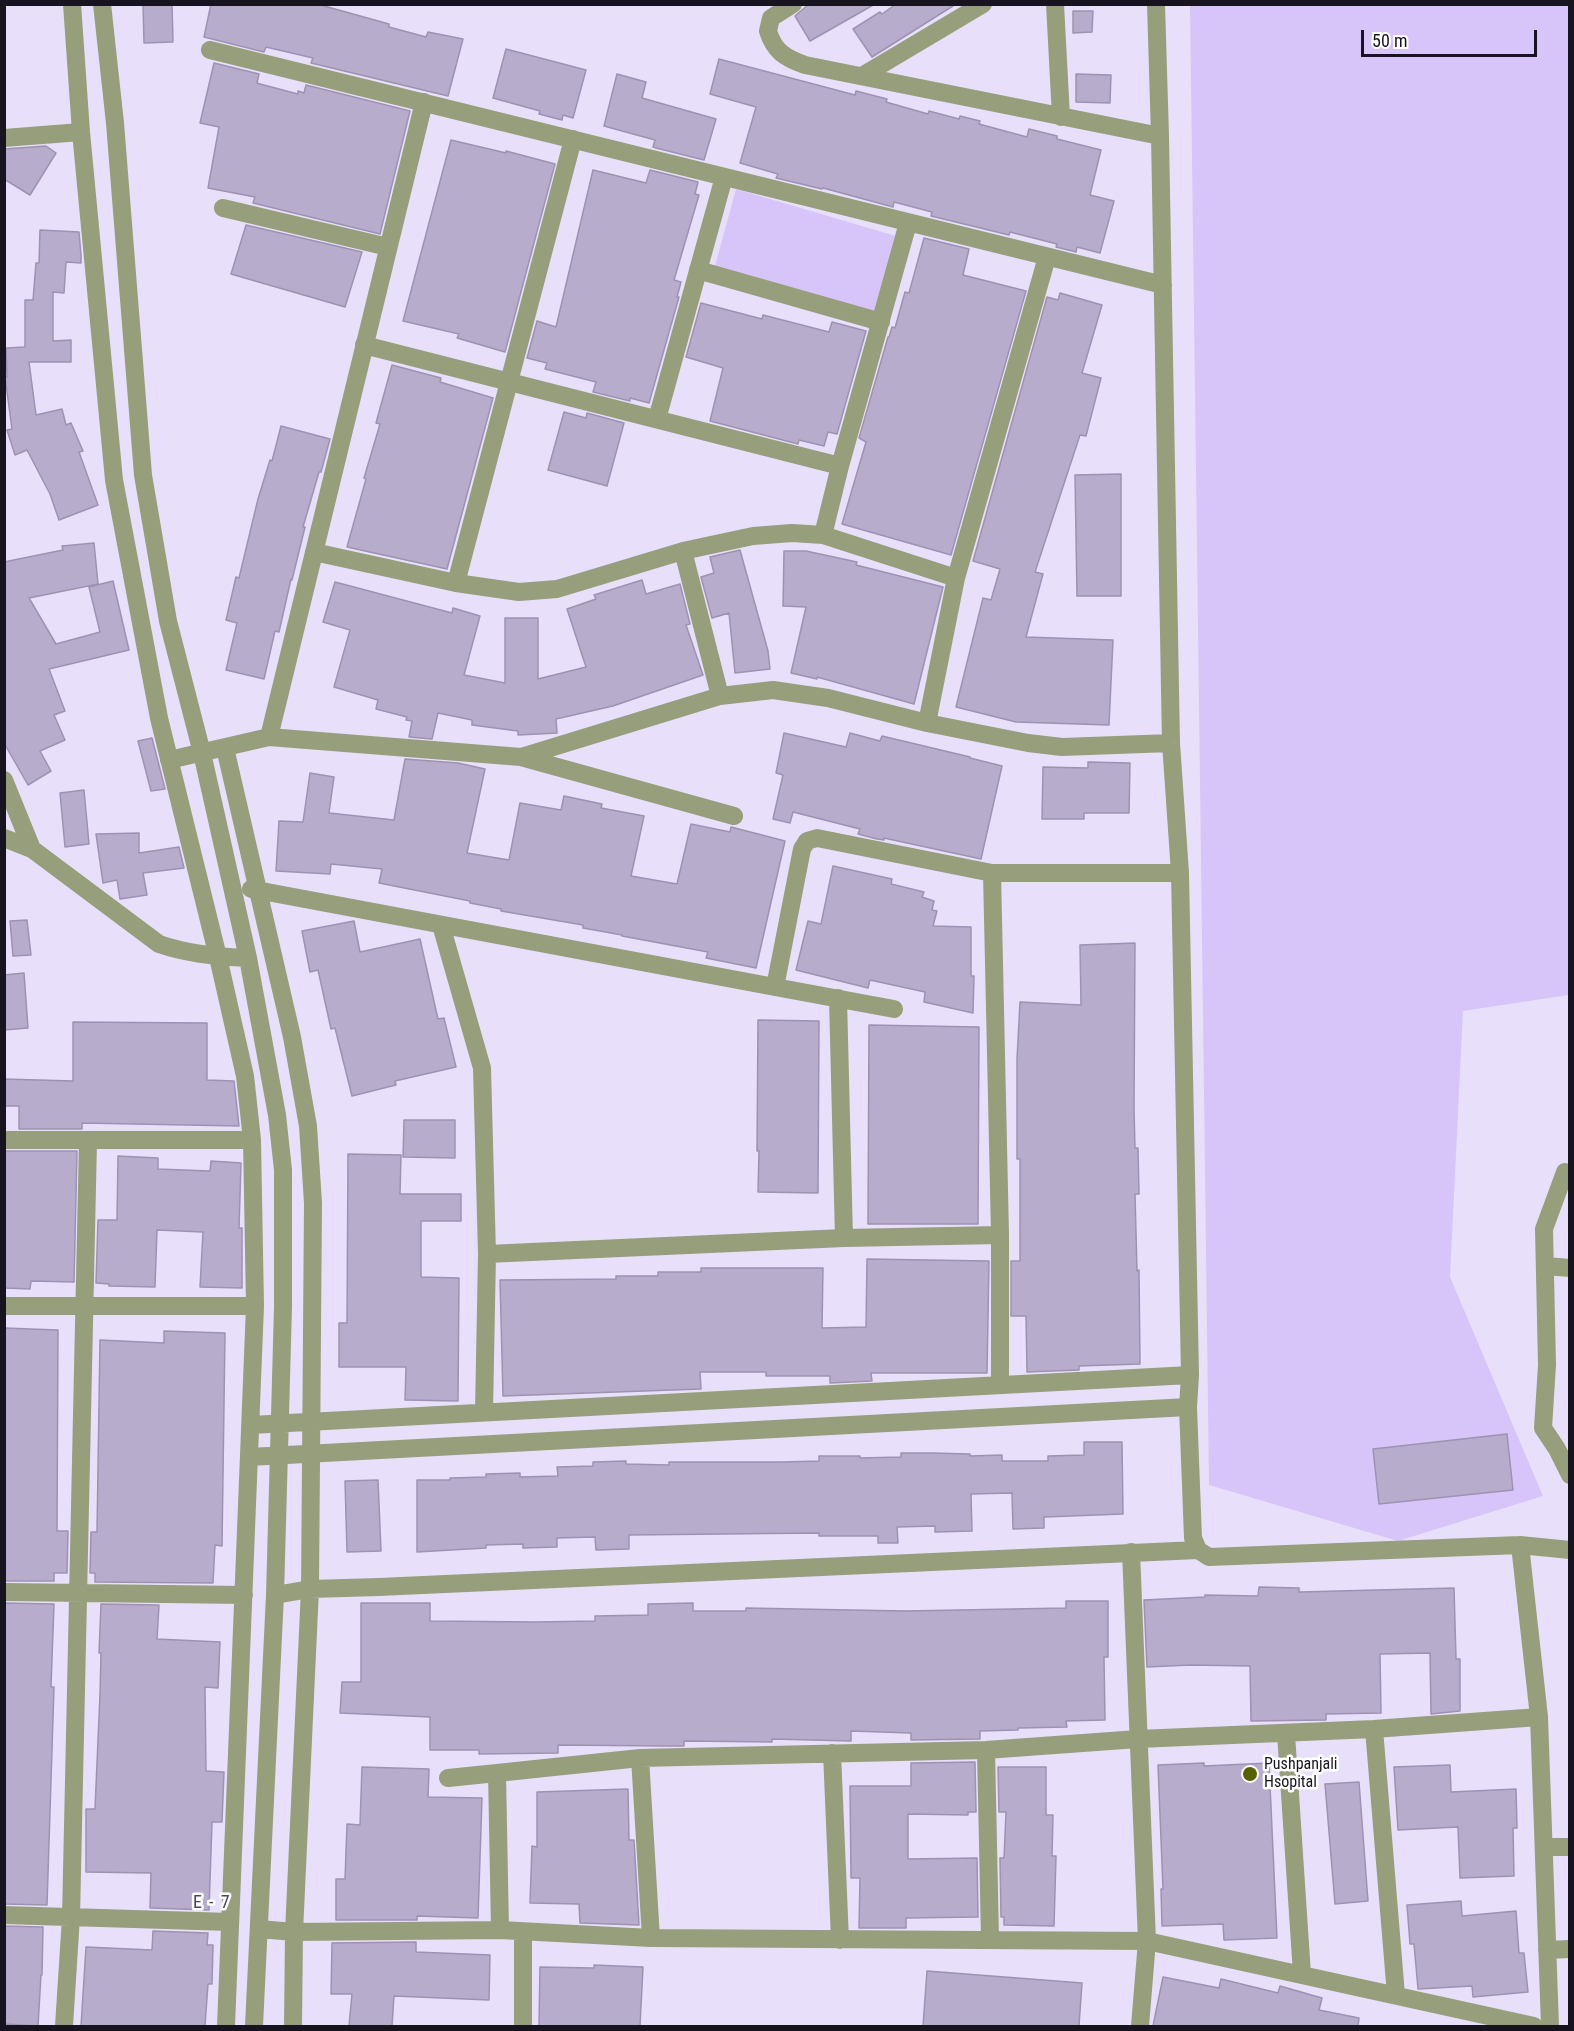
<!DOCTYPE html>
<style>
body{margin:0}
#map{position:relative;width:1574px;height:2031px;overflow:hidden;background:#e8e0fb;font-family:"Roboto Condensed",sans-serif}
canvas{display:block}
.frame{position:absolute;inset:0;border:6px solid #17131f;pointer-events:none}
.scale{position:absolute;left:1361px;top:30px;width:176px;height:27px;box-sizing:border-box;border:3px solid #17131f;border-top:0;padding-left:8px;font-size:18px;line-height:21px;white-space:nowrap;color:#17131f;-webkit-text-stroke:4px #fff;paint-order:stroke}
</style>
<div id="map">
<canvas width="1574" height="2031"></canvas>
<div class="frame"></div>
<div class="scale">50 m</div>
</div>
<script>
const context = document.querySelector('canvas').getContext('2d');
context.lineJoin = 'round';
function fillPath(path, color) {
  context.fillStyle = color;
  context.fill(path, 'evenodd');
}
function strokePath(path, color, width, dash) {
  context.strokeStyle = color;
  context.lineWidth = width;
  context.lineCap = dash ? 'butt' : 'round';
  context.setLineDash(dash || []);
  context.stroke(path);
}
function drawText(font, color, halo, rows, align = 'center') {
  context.font = font + ' "Roboto Condensed",sans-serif';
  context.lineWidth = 5;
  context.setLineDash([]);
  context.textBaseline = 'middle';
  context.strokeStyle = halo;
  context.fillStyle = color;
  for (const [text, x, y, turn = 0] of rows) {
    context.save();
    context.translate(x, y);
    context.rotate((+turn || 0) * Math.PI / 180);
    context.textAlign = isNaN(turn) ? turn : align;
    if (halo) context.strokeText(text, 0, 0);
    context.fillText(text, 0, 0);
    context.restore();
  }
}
const green = new Path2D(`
 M 1190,5 L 1569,5 L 1569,995 L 1463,1011 L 1450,1277 L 1543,1496 L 1398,1541 L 1209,1485 Z
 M 736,189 L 896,236 L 874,312 L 715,266 Z`);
const building = new Path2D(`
 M 143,4 L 172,4 L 173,42 L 144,43 Z
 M 211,4 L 317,4 L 389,24 L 389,27 L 426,37 L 428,32 L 463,39 L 448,96 L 311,63 L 313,58 L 266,47 L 264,52 L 204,37 Z
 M 809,4 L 875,4 L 810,41 L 795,16 Z
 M 896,4 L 956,4 L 872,57 L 853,29 L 880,12 L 882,14 Z
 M 1073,11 L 1093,11 L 1092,32 L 1073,33 Z
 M 506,49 L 586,70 L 573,118 L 563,115 L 562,120 L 539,114 L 540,111 L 493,98 Z
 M 719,59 L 855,95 L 856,91 L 887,99 L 886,102 L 928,114 L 929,111 L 959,119 L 960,116 L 980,121 L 979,124 L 1027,137 L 1029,129 L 1057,136 L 1057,139 L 1101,150 L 1090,195 L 1114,201 L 1100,253 L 1077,247 L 1076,252 L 1056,247 L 1057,244 L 1010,232 L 1009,235 L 931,216 L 932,212 L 894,202 L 893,207 L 823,188 L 822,189 L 776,178 L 778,174 L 740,163 L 756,107 L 710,94 Z
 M 214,63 L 259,74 L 257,83 L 260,84 L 298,94 L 298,91 L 304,93 L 306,85 L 410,111 L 380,234 L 253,203 L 255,197 L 208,188 L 219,127 L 200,123 Z
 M 617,74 L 646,82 L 642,98 L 716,119 L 704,160 L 656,148 L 653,147 L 655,140 L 604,126 Z
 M 1076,74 L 1111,75 L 1110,103 L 1076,102 Z
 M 451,140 L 506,153 L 506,151 L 555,164 L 505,352 L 457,338 L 459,334 L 403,321 Z
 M 46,146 L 56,153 L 30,195 L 4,179 L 4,149 Z
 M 593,170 L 646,183 L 650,170 L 698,182 L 695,194 L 699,195 L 674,280 L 681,282 L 677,297 L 679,297 L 649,403 L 630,398 L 630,401 L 593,392 L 596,382 L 545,369 L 547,363 L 527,358 L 537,321 L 556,327 Z
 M 246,225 L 362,252 L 345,307 L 231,274 Z
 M 40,230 L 79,232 L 81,255 L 81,263 L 66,262 L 64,293 L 53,292 L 53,341 L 71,340 L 71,362 L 29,362 L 36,415 L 62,409 L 66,425 L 71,423 L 83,451 L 79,452 L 98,505 L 59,520 L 50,494 L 27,450 L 15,455 L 7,430 L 12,429 L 5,377 L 7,377 L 6,348 L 25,347 L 25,300 L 33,300 L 36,263 L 39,263 Z
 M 924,238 L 969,249 L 963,275 L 1026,291 L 951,555 L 842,524 L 866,442 L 859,438 L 888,337 L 889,337 L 892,327 L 895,328 L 905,292 L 909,293 Z
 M 1060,293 L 1102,305 L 1082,373 L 1101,378 L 1086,436 L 1080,435 L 1035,572 L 1043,574 L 1026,637 L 1113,640 L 1109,725 L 1016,722 L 956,707 L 983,598 L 991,600 L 1000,569 L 973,561 L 1047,297 L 1058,300 Z
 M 701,303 L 762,319 L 763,315 L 829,332 L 832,322 L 866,331 L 837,434 L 828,432 L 824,446 L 799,440 L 798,444 L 710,421 L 723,368 L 686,357 Z
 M 392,365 L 441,378 L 440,382 L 493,398 L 447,569 L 347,547 L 366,479 L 364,478 L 380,424 L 376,423 Z
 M 564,412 L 586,418 L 587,413 L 624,423 L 607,486 L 548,470 Z
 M 281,426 L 330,439 L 321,472 L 319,472 L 303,527 L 305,527 L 292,580 L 291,579 L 279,632 L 275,631 L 264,679 L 226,670 L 237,623 L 226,620 L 236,577 L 239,578 L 258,499 L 270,460 L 272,461 Z
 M 1121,474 L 1121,596 L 1077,596 L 1075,475 Z
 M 94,543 L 98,584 L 29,598 L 56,644 L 100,632 L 89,587 L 113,581 L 129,650 L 49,669 L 65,711 L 54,715 L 65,740 L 40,751 L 51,771 L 28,785 L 4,743 L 4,562 L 63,550 L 62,546 Z
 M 740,550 L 768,651 L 770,669 L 735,673 L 729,613 L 712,618 L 701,577 L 714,573 L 710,557 Z
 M 784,551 L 806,551 L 857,562 L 856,565 L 943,587 L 914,704 L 817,677 L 817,679 L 791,673 L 806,607 L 783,606 Z
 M 642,580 L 646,594 L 680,584 L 690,624 L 686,625 L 703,675 L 613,706 L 556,719 L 557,733 L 518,735 L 518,731 L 472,725 L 472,720 L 438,713 L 432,739 L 409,737 L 412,721 L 406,720 L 407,717 L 376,709 L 378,700 L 334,687 L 350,630 L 323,622 L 335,582 L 452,613 L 453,608 L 480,616 L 464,675 L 505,683 L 505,618 L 538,618 L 538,679 L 586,667 L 567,609 L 596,599 L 594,595 Z
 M 784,733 L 846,747 L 850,733 L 880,741 L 882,736 L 970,757 L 970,758 L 1002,766 L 981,859 L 884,838 L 884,840 L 877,839 L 858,834 L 860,829 L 793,812 L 790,823 L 773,819 L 783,775 L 776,773 Z
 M 152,738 L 165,789 L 151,791 L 138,741 Z
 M 405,759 L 458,763 L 485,769 L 467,853 L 509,860 L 520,803 L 561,810 L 564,796 L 602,804 L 601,808 L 644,816 L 631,876 L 677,884 L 691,824 L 730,832 L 731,827 L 785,841 L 756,968 L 706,958 L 708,952 L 622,936 L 622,935 L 583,928 L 583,925 L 501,911 L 501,909 L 470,903 L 470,901 L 379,883 L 382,869 L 331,864 L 330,874 L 276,871 L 279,821 L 303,822 L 310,773 L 334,777 L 329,813 L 394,820 Z
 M 1088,762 L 1130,763 L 1129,813 L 1084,813 L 1084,819 L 1042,819 L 1043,767 L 1088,768 Z
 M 84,790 L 89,844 L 65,847 L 60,793 Z
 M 139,833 L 139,853 L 179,847 L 184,868 L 143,873 L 147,895 L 120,899 L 117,880 L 103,883 L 96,834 Z
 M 833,866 L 892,879 L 891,884 L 924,892 L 922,897 L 934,901 L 932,910 L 937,911 L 933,926 L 971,927 L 971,976 L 974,976 L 973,1013 L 924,1002 L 925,992 L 870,980 L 868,988 L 796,970 L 808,921 L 821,924 Z
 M 27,920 L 31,955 L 13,956 L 10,921 Z
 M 354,921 L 360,952 L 420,939 L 438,1019 L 444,1018 L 456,1067 L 395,1081 L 396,1085 L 352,1096 L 335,1028 L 331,1029 L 318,970 L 310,972 L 302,931 Z
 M 1135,943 L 1134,1109 L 1135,1148 L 1138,1148 L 1139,1194 L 1135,1194 L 1137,1271 L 1139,1270 L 1140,1364 L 1079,1366 L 1079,1370 L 1027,1372 L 1026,1316 L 1011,1316 L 1011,1261 L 1020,1261 L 1020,1159 L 1017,1159 L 1017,1059 L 1020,1002 L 1081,1005 L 1080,945 Z
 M 24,973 L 28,1028 L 4,1030 L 4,975 Z
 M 758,1020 L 819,1021 L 818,1193 L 758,1192 L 759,1151 L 757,1151 Z
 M 73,1022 L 207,1023 L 207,1080 L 234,1081 L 239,1126 L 82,1123 L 82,1129 L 19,1129 L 19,1106 L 4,1106 L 4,1079 L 73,1081 Z
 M 869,1025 L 979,1027 L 978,1224 L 868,1224 Z
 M 404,1120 L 455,1120 L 455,1158 L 403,1157 Z
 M 4,1151 L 77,1151 L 74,1282 L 31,1281 L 30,1289 L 4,1288 Z
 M 348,1154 L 401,1155 L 400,1194 L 461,1194 L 461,1221 L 421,1221 L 421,1277 L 459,1278 L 458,1401 L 405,1400 L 406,1367 L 339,1367 L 339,1323 L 347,1323 Z
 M 118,1156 L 158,1158 L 158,1169 L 210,1171 L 211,1161 L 241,1163 L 239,1228 L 242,1228 L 242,1288 L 200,1287 L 203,1232 L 157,1230 L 155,1287 L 109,1286 L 109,1284 L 96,1283 L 98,1220 L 117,1220 Z
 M 867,1259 L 989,1261 L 987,1373 L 871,1373 L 872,1381 L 830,1383 L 830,1376 L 766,1376 L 766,1372 L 700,1372 L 701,1389 L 503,1396 L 500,1280 L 616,1279 L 616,1276 L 658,1276 L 658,1272 L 701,1272 L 701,1268 L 823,1268 L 822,1328 L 866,1327 Z
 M 4,1328 L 58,1330 L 57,1531 L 68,1531 L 67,1573 L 54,1573 L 54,1581 L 4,1581 Z
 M 164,1331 L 225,1333 L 222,1546 L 215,1545 L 213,1583 L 95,1582 L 95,1573 L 90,1573 L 91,1532 L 97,1532 L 100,1340 L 164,1343 Z
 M 1507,1434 L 1513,1490 L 1379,1504 L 1373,1449 Z
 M 1084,1442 L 1122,1442 L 1123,1514 L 1044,1517 L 1044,1528 L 1013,1529 L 1012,1493 L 971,1494 L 972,1531 L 935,1532 L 935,1526 L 897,1527 L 898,1543 L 878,1543 L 878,1536 L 819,1536 L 819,1533 L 629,1535 L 629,1549 L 596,1550 L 595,1537 L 557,1538 L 557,1547 L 523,1548 L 523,1544 L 486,1545 L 486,1548 L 417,1552 L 417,1480 L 450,1480 L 450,1478 L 486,1477 L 486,1474 L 520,1473 L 520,1477 L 558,1476 L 557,1467 L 593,1466 L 593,1462 L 626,1461 L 626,1464 L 669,1465 L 669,1462 L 782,1462 L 819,1461 L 819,1456 L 860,1456 L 860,1458 L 901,1457 L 901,1453 L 932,1453 L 970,1454 L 970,1456 L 1002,1455 L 1002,1461 L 1048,1461 L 1048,1456 L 1084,1455 Z
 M 378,1480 L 381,1551 L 347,1552 L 345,1481 Z
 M 1259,1587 L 1299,1588 L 1299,1592 L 1454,1588 L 1456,1659 L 1460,1659 L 1460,1711 L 1431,1714 L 1430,1653 L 1380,1654 L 1381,1713 L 1326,1714 L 1326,1720 L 1251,1721 L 1250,1666 L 1191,1665 L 1147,1667 L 1144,1600 L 1205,1597 L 1205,1595 L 1258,1596 Z
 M 1066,1601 L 1108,1601 L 1108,1657 L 1104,1657 L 1105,1720 L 1066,1721 L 1067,1727 L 1018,1728 L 1018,1730 L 980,1731 L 980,1739 L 911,1740 L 911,1733 L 851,1731 L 851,1741 L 772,1739 L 772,1742 L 684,1741 L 684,1746 L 667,1746 L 558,1745 L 558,1753 L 479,1754 L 479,1750 L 430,1750 L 430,1717 L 340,1713 L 342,1682 L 361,1682 L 361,1603 L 430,1603 L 430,1621 L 536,1622 L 595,1621 L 595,1616 L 648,1615 L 648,1604 L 693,1603 L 693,1611 L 746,1611 L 746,1608 L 905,1611 L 1066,1608 Z
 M 4,1603 L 54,1604 L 51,1687 L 54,1687 L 47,1905 L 4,1904 Z
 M 101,1604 L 159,1605 L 157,1639 L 220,1642 L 218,1688 L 205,1687 L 206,1771 L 224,1772 L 222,1822 L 212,1822 L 209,1910 L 150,1908 L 151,1873 L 86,1872 L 86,1809 L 95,1809 L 100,1694 L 101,1653 L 99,1653 Z
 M 975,1762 L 976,1812 L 968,1812 L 968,1815 L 908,1814 L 908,1859 L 977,1858 L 978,1917 L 906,1918 L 906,1928 L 859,1928 L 860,1878 L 851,1878 L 850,1786 L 911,1786 L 911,1763 Z
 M 1204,1763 L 1204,1766 L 1269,1763 L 1277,1938 L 1224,1940 L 1223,1924 L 1162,1926 L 1161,1889 L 1163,1889 L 1158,1765 Z
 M 1450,1765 L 1451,1792 L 1516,1789 L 1517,1828 L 1513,1828 L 1514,1876 L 1460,1878 L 1458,1827 L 1398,1830 L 1394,1767 Z
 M 362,1767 L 429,1769 L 428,1797 L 482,1798 L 478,1918 L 417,1916 L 417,1920 L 336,1920 L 336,1879 L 345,1879 L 347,1824 L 360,1825 Z
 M 998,1767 L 1046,1767 L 1046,1815 L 1053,1815 L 1052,1856 L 1056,1856 L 1054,1926 L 1004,1925 L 1004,1917 L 1001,1917 L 1000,1858 L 1004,1858 L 1006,1812 L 999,1812 Z
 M 1359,1782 L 1368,1901 L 1335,1904 L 1325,1784 Z
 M 628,1789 L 629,1840 L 634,1840 L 639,1925 L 580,1923 L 579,1904 L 530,1903 L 532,1846 L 537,1847 L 537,1792 Z
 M 1461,1901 L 1462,1916 L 1516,1911 L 1519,1953 L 1524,1953 L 1528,1992 L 1473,1997 L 1472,1986 L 1418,1989 L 1414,1944 L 1410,1944 L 1407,1905 Z
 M 4,1926 L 43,1927 L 42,1975 L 41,1975 L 38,2026 L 4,2024 Z
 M 153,1931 L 208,1933 L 207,1945 L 213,1945 L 212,1984 L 208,1984 L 205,2026 L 81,2026 L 86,1947 L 152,1950 Z
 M 416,1942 L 416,1952 L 490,1955 L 489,2000 L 394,1996 L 392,2026 L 349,2026 L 352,1994 L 331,1994 L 332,1943 Z
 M 594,1965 L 643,1967 L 640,2026 L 539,2026 L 540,1967 L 594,1968 Z
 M 927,1971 L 1082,1983 L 1079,2026 L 923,2026 Z
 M 1163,1977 L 1219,1988 L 1221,1979 L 1278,1993 L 1280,1986 L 1322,1998 L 1319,2010 L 1359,2018 L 1358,2026 L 1153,2026 Z`);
const minor = new Path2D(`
 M 72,4 L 81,132 L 114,480 L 159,718 L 218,957 L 245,1076 L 252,1140 L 255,1306 L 226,2026
 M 102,4 L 115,123 L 143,475 L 168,621 L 202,753 L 248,958 L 277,1115 L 283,1170 L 283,1307 L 275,1595 L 254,2026
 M 793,4 L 771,18 L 768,31 C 774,51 785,58 805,65 L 1160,136
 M 1055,4 L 1061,117
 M 1156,4 L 1160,136 L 1171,743 L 1180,873 L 1190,1375 L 1188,1407 L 1193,1538 L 1198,1550 L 1209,1557 L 1520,1545 L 1570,1550
 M 210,50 L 1163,285
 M 862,76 L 983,4
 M 4,138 L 81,132
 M 223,208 L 388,247
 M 698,270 L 881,322
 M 364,345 L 840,466
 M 657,419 L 724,177
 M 823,535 L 840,466 L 908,223
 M 683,551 L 720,696
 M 314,552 L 456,583 L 519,592 L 557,589 L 683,551 L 753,536 L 792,533 L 823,535 L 956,578
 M 456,583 L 573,139
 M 927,723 L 956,578 L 1047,257
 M 269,737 L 424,102
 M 225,748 L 292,1037 L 308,1126 L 313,1203 L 310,1589 L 294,1932 L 293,2026
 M 521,757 L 720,696 L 773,690 L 828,698 L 927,723 L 1028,743 L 1062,747 L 1171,743
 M 169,760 L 269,737 L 521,757 L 734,816
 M 4,780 L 32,849
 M 4,838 L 32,849 L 159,944 C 188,954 217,957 248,958
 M 992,873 L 1000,1235 L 1000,1385
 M 251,889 L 775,987 L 802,849 L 807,841 L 817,838 L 992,873 L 1180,873
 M 441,925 L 482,1068 L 487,1254 L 484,1412
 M 775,987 L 894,1009
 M 838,998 L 844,1238
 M 4,1140 L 252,1140
 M 1565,1172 L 1544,1229 L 1547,1365 L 1543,1428 L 1557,1449 L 1570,1475
 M 487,1254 L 844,1238 L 1000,1235
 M 1546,1266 L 1570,1268
 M 4,1306 L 255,1306
 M 251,1425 L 1190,1375
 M 249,1457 L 1188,1407
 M 1520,1545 L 1539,1717 L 1550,2026
 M 1131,1552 L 1147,1941 L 1140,2026
 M 4,1592 L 244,1595
 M 275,1595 L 310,1589 L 379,1587 L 1198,1550
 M 1374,1729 L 1396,1995
 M 1286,1734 L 1302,1974
 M 986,1750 L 990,1939
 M 832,1753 L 840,1940
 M 640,1758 L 651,1938
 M 448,1778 L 497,1773
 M 1544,1847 L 1570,1847
 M 4,1915 L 230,1922
 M 259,1929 L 294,1932 L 500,1930 L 651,1938 L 1147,1941 L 1534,2026
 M 500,1930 L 497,1773 L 640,1758 L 986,1750 L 1138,1739 L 1374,1729 L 1539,1717
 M 1547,1950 L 1570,1949
 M 64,2026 L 71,1917 L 88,1141
 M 523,2026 L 523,1932`);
const markers = [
 [1250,1774,8,"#576100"]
];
const poiNames = [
 ["Pushpanjali",1264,1765],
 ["Hsopital",1264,1783]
];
const neighbourhoodNames = [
 ["E - 7",212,1903]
];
fillPath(green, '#d7c5fa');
fillPath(building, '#b7accc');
strokePath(building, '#9d92b2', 1.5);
strokePath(minor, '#979e7c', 18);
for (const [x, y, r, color] of markers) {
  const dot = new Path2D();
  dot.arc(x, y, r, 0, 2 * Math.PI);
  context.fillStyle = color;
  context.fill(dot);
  strokePath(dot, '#fff', 2);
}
drawText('16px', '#17131f', '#fff', poiNames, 'left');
context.letterSpacing = '1.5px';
drawText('18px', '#4e4460', '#fff', neighbourhoodNames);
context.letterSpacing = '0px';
</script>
